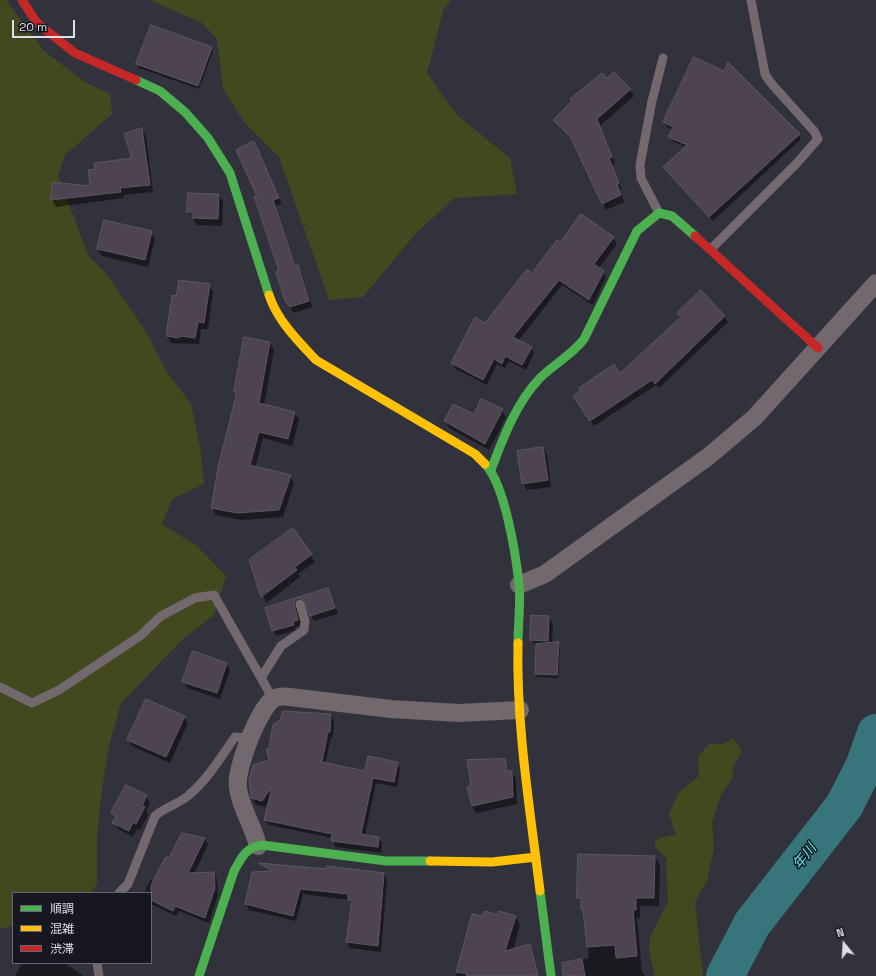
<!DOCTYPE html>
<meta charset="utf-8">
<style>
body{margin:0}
#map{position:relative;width:876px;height:976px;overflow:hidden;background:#31323c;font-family:"Space Grotesk","Noto Sans JP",sans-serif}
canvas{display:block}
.legend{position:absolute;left:12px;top:892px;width:140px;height:72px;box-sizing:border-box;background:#161720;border:1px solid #656771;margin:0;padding:5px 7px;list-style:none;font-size:12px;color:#dcdeea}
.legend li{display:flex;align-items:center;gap:8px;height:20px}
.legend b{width:20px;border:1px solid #656771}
.north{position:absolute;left:824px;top:924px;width:40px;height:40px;-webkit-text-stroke:3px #161720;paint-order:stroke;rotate:342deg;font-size:11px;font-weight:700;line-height:16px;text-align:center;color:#dcdeea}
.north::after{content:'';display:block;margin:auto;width:14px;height:18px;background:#dcdeea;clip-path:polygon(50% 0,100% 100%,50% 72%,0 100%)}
.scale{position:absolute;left:12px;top:20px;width:63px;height:18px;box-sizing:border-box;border:2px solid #dcdeea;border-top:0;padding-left:5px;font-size:12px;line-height:14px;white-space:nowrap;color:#dcdeea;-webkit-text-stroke:3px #161720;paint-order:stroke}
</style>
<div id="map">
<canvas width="876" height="976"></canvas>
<ul class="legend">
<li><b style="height:5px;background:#4caf50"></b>順調</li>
<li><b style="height:5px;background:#ffc107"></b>混雑</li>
<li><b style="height:5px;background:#c62828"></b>渋滞</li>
</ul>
<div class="north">N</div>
<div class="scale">20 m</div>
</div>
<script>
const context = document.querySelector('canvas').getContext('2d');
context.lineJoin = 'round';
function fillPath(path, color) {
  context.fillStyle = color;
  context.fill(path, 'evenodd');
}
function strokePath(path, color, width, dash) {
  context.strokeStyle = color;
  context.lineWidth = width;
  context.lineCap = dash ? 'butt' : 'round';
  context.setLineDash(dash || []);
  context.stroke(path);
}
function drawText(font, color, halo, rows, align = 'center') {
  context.font = font + ' "Space Grotesk","Noto Sans JP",sans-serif';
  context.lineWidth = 3;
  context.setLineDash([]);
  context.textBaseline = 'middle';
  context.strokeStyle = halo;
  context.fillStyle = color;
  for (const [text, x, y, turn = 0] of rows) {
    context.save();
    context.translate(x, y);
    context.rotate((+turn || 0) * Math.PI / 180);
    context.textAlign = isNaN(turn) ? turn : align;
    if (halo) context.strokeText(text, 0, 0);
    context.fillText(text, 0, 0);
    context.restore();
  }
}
const green = new Path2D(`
 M 0,0 L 6,0 L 44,51 L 85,82 L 110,94 L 112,114 L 65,155 L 58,175 L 88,255 L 105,272 L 145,330 L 167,372 L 191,404 L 200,446 L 204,484 L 172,499 L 162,524 L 197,546 L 226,576 L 214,615 L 184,638 L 121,703 L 109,746 L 102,789 L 97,836 L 97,884 L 91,893 L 13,893 L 13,926 L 0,929 Z
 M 150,0 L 451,0 L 444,8 L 427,73 L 457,115 L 510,158 L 517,194 L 455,198 L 417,232 L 363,297 L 329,300 L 279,157 L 243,121 L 223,88 L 217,39 L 202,23 Z
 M 732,739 L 739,745 L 741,753 L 734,765 L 732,779 L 721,795 L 712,822 L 714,848 L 707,881 L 695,902 L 703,976 L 655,976 L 649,951 L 650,937 L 668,902 L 666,858 L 655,847 L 655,842 L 661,837 L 676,835 L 669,814 L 679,792 L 699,776 L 698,756 L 709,744 L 723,744 Z`);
const shadow = new Path2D(`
 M 211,48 L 213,51 L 199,89 L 139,68 L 138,64 Z
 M 607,80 L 630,90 L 634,96 L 600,126 L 615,164 L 612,165 L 622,190 L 620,190 L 624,202 L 606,210 L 575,143 L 558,126 L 555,120 Z
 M 664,122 L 799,135 L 801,139 L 713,221 L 664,167 L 686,147 L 672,141 L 670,136 L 673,130 L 667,127 Z
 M 142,129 L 146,136 L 153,192 L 124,195 L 124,198 L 56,207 L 52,200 L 53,184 L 91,187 L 133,159 Z
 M 254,143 L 282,204 L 275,206 L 296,266 L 297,266 L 301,272 L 312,307 L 294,313 L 290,307 L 258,197 Z
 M 219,195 L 223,202 L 222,226 L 197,225 L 188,211 Z
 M 582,215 L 613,238 L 617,244 L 599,268 L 606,277 L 593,305 L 562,285 L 518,341 L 531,347 L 534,353 L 526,370 L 509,361 L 505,368 L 497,364 L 487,385 L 456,369 L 452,363 L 485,324 L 561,244 Z
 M 151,232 L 155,239 L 148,267 L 102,256 L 98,249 Z
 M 209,285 L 213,292 L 208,329 L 201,329 L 199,344 L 171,343 L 167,336 L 172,297 L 177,297 Z
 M 678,313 L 724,316 L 728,322 L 659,388 L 656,385 L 594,426 L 577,401 L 620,375 L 681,318 Z
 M 270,343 L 274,350 L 264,405 L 295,413 L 299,420 L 292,446 L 263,438 L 255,468 L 290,476 L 294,483 L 283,517 L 242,520 L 216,515 L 212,508 L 237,396 L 235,391 Z
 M 502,410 L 506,417 L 489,450 L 449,428 L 445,421 Z
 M 543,448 L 547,455 L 551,487 L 527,490 L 523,484 Z
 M 293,529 L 315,562 L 298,574 L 300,577 L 266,603 L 251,560 Z
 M 327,589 L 338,614 L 314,621 L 307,605 L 301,604 L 297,609 L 301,625 L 295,627 L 296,630 L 276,636 L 266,609 Z
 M 549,617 L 553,624 L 552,644 L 558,643 L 560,646 L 558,678 L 537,677 L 536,674 L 537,647 L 531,640 Z
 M 193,652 L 227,664 L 230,670 L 220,699 L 187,688 L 183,682 Z
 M 331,715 L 334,721 L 333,737 L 331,737 L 325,764 L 366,772 L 397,763 L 400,769 L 397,787 L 376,783 L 365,835 L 379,838 L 382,843 L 381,853 L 335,847 L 333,838 L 269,825 L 265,820 L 270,800 L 265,807 L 255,804 L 252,798 L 250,787 L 254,766 L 270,761 Z
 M 184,717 L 188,723 L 170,763 L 132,746 L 128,740 Z
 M 504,760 L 509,772 L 512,772 L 516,779 L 517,804 L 476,813 L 472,806 Z
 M 146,796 L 150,803 L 146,811 L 148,815 L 140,830 L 137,829 L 133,837 L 118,829 L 114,823 L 116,818 L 113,813 Z
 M 182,834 L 205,839 L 208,845 L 194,874 L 214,873 L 217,879 L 218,895 L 209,923 L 179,911 L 176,916 L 151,904 L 151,893 L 144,893 L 151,879 L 154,881 L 171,857 Z
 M 579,855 L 655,857 L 660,865 L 659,906 L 640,906 L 640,918 L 637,918 L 642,972 L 645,976 L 563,976 L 563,964 L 589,958 L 583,906 L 578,898 Z
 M 261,864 L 384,874 L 387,880 L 381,952 L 350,948 L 347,942 L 352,905 L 349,900 L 303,894 L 296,921 L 249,910 L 246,904 L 269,872 Z
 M 500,913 L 516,917 L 520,925 L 513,950 L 536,976 L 456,976 L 473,915 L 483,917 L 498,916 Z
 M 22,963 L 65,963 L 83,976 L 15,976 Z`);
const river = new Path2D(`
 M 725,976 L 752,924 L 844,806 L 864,767 L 876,733`);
const building = new Path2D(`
 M 151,25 L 212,47 L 198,86 L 136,64 Z
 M 694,57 L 724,71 L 728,62 L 800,134 L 709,217 L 663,167 L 687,145 L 668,137 L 673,127 L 663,122 Z
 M 614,72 L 631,89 L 597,119 L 612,157 L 609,158 L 619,183 L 617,184 L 621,195 L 602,204 L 571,138 L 553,120 L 572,101 L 570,99 L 602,73 L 607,78 Z
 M 142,128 L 150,185 L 120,188 L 121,192 L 51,200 L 52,182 L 90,186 L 88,170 L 95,169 L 94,163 L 132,158 L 124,134 Z
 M 254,141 L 279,198 L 273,200 L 295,266 L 298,265 L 309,301 L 290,307 L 285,301 L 276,272 L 279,271 L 254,196 L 257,196 L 236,150 Z
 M 188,193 L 219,194 L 218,219 L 192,218 L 192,212 L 187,212 Z
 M 581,214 L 614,237 L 594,264 L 604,271 L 589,300 L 559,280 L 513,337 L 532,347 L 522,365 L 505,356 L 502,364 L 494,359 L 483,380 L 451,363 L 475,317 L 485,323 L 527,269 L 532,273 L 557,240 L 560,242 Z
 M 104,220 L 152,231 L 145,260 L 97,249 Z
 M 179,280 L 210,284 L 204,323 L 198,322 L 195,338 L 181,336 L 178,338 L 166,336 L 172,295 L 176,296 Z
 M 701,290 L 725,316 L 655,384 L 652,380 L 590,421 L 573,396 L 581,390 L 579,388 L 614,364 L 620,373 L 681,317 L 677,313 Z
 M 244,337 L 270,342 L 259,403 L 295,412 L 288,439 L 259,432 L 250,465 L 291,475 L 279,510 L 237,513 L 211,508 L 219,463 L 237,392 L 234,392 Z
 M 481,399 L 503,409 L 485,444 L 444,421 L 453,404 L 474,414 Z
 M 543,447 L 548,480 L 522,484 L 517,451 Z
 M 293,528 L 312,554 L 295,567 L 297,570 L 261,597 L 249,560 Z
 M 328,588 L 335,608 L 310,616 L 304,600 L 298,598 L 294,603 L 298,620 L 293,622 L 294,625 L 272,631 L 265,608 Z
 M 531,615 L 549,616 L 548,641 L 530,640 Z
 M 559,642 L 557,675 L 535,674 L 536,644 Z
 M 193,651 L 227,663 L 217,693 L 182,682 Z
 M 146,699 L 185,716 L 166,757 L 127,740 Z
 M 283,711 L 331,714 L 330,732 L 328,732 L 322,762 L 365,771 L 368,756 L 398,762 L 394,782 L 373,778 L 361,834 L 379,837 L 378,847 L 331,841 L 332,834 L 264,820 L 272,787 L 262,801 L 251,798 L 249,780 L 253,765 L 269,760 L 266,749 L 269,748 L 273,725 L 280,720 Z
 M 505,759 L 507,771 L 512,771 L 513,797 L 472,806 L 467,787 L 471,785 L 467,760 Z
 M 126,785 L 147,795 L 142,806 L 145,807 L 136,824 L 133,822 L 129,831 L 112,823 L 116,816 L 111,813 Z
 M 182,833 L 205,838 L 188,873 L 214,872 L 215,888 L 205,918 L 175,906 L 173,911 L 151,900 L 151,885 L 165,858 L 170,856 Z
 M 578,854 L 655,856 L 654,898 L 636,898 L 636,910 L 633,910 L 637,956 L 616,958 L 615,945 L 587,947 L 583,909 L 581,909 L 581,899 L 577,898 Z
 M 259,863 L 327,869 L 327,866 L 384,873 L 378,946 L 346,942 L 352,901 L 348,900 L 348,894 L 300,889 L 293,916 L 245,904 L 252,872 L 271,871 Z
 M 485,911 L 498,915 L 499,911 L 516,916 L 505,951 L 530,944 L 538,976 L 466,976 L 467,974 L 456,972 L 472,914 L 482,916 Z
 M 582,959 L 585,976 L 563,976 L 562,963 Z`);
const lane = new Path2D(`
 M 659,213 L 641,178 L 640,165 L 652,101 L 663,58
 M 711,249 L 796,164 L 818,139 L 814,131 L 770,82 L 765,74 L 751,0
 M 261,678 L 281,646 L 304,630 L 305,621 L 300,604
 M 0,687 L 32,703 L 59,690 L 140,636 L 161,616 L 195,598 L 214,595 L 273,699
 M 119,893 L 128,884 L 155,816 C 165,807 179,804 189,795 C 208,779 221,757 235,737 L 250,738
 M 97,963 L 99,976`);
const street = new Path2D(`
 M 519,585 L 545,574 L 709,456 L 755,417 L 876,283
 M 258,846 C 254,827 240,807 238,788 C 235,770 258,710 273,699 C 278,696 284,696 290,697 L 391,709 L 459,713 L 520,710`);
const fast = new Path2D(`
 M 136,80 L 160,91 L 185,112 L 208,138 L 230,173 L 269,295
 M 485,464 C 505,484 516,556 519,584 C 521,603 518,623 518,643
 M 491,470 C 503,438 516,403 540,378 C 554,364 572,355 584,339 L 637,231 L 659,213 L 672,216 L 695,236
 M 540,891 L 551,976
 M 199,976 L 234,871 C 242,857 245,848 262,845 L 386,861 L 430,861`);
const slow = new Path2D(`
 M 269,295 C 277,320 298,341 316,360 L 475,454 L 485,464
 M 518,643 C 516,725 530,809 540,891
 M 430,861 L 492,862 L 536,857`);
const jam = new Path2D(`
 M 22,0 L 37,23 L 75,53 L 136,80
 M 695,236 L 818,348`);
const waterNames = [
 ["年川",805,857,-52]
];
fillPath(green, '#43491f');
fillPath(shadow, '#0007');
strokePath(river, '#36757a', 38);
fillPath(building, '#4e4352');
strokePath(building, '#5b575f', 1);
strokePath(lane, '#72686d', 9);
strokePath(street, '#72686d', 18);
strokePath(fast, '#4caf50', 9);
strokePath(slow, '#ffc107', 9);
strokePath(jam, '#c62828', 9);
drawText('italic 14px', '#60e8f0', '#161720', waterNames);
</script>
